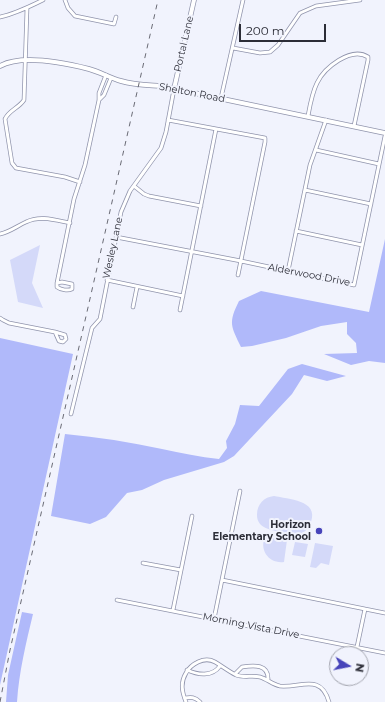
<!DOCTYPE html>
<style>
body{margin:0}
#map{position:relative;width:385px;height:702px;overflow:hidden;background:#f1f3fd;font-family:Montserrat,sans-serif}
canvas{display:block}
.north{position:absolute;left:329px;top:646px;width:40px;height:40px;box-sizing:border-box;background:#f1f3fd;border:1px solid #a2a4ae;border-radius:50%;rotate:100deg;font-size:11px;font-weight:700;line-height:16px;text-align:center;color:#2c2d37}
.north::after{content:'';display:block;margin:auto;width:14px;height:18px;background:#4744ba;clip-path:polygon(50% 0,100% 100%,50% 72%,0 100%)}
.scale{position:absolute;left:239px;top:24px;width:87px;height:18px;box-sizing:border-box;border:2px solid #2c2d37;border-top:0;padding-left:5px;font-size:12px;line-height:14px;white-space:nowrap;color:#2c2d37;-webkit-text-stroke:3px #f1f3fd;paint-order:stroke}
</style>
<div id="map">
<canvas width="385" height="702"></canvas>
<div class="north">N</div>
<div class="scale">200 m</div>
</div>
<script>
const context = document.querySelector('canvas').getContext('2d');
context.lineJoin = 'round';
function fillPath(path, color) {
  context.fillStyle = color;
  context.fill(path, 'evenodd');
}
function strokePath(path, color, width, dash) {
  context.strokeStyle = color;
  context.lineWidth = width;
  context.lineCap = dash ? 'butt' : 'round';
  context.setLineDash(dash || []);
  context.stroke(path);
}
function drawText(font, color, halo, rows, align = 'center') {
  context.font = font + ' Montserrat,sans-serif';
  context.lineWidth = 4;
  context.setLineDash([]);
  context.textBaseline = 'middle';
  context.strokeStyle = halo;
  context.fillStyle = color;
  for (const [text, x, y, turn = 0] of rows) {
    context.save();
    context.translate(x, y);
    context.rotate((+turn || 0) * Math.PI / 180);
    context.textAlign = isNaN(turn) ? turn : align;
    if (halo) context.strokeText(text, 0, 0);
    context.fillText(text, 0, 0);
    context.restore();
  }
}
const green = new Path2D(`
 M 40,245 L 32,283 L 43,308 L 18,302 L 10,260 Z
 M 274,496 C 288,499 319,500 311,522 C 309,527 306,532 301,533 C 295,535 288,534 282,532 C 272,530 257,529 257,515 C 257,504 264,497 274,496 Z
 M 265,537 L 287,540 L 284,562 C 269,564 259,550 265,537 Z
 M 295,542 L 308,544 L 305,557 L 292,555 Z
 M 315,543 L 333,546 L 329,565 L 321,563 L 316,568 L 310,567 Z`);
const forest = new Path2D(`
 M 385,239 L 385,363 L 369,361 L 351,365 L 324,354 L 357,353 L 356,343 L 347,334 L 347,322 L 321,326 L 286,338 L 252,346 L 241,347 C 231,326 228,323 239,301 L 261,291 L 369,312 Z
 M 0,338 L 73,354 L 0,685 Z
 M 302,364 L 346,376 L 327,381 L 304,375 L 292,394 L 234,456 L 224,462 L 164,480 L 142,490 L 127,493 L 106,517 L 90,524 L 51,516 L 65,434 C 98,437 130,442 162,449 C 181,453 200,457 219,459 L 227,448 L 226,441 L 235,424 L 240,405 L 259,406 L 288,369 Z
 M 22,612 L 33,614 C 26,643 19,672 17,702 L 6,702 L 8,675 Z`);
const minor = new Path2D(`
 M 65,0 L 68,8 L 75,16 L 114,24 L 116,17
 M 27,8 L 24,100 C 19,108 9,110 5,119 L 12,163 L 16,168 L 65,177 L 80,182
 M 0,17 C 15,14 29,7 43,0
 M 233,48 L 260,53 L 270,52 L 278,45 L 300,13 L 316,6 L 360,0
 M 221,98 L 243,0
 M 99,100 L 104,95 L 111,78
 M 308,116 C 310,105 312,93 317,83 C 324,68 351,46 368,57 L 368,60 L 354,126
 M 168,120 L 265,138 L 265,142 L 238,275
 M 316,150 L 379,164
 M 134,186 L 144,194 L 149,196 L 201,206
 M 305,190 L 371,204
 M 296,231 L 362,245
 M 0,234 C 10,232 17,226 26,222 C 40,215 55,220 70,223
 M 116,237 L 241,261 L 354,285 L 385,136
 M 288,271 L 310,165 L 326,120
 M 107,280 L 183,296
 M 62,282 L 72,284 L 72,289 C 68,291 61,290 57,287 L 57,283 Z
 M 57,283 L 74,199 L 85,165 L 99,100 L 99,93 L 106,75
 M 133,307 L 137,287
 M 180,310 L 216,129
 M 0,318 L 3,320 L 9,323 L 55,332
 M 55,332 L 65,335 L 66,339 L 63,342 L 59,341 Z
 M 71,414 L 92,328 L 100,319 L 121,212 L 130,191 L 161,148 L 166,132 L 174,89
 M 143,563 L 181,570
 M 222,580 L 385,613
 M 117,600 L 385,653
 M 173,610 L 192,516
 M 214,619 L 240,491
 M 357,647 L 365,609
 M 187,670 C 198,675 212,677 220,666
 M 235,674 L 242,667 C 254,665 269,664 268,680
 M 185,698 C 191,697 195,697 200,702
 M 186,702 C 182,692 180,683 186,673 C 191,664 204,656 215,662 C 222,666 228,671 236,675 C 244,678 252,675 260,677 C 267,679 273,685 280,686 C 301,688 321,673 329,702`);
const tertiary = new Path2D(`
 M 0,66 C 22,54 65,63 89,69 C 100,72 110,78 121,81 C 134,85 147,85 161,86 L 385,133
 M 174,89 L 194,0`);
const rail = new Path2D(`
 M 0,702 L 10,650 L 158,0`);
const markers = [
 [319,531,4,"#4744ba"]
];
const streetNames = [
 ["Portal Lane",184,44,-77],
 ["Shelton Road",192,93,11],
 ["Wesley Lane",113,248,-78],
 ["Alderwood Drive",309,275,11],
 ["Morning Vista Drive",251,626,11]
];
const poiNames = [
 ["Horizon",311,525],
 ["Elementary School",311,537]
];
fillPath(green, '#d4d9f9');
fillPath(forest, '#b0b9fa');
strokePath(minor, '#9094ac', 4.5);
strokePath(tertiary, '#9094ac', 5.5);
strokePath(minor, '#fff', 3);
strokePath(tertiary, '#fff', 4);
strokePath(rail, '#696a74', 1, [5, 5]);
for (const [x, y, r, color] of markers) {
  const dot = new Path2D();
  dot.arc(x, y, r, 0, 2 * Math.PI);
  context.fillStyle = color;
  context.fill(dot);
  strokePath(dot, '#f1f3fd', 1.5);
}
drawText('10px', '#2c2d37', '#f1f3fd', streetNames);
drawText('bold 10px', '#2c2d37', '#f1f3fd', poiNames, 'right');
</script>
